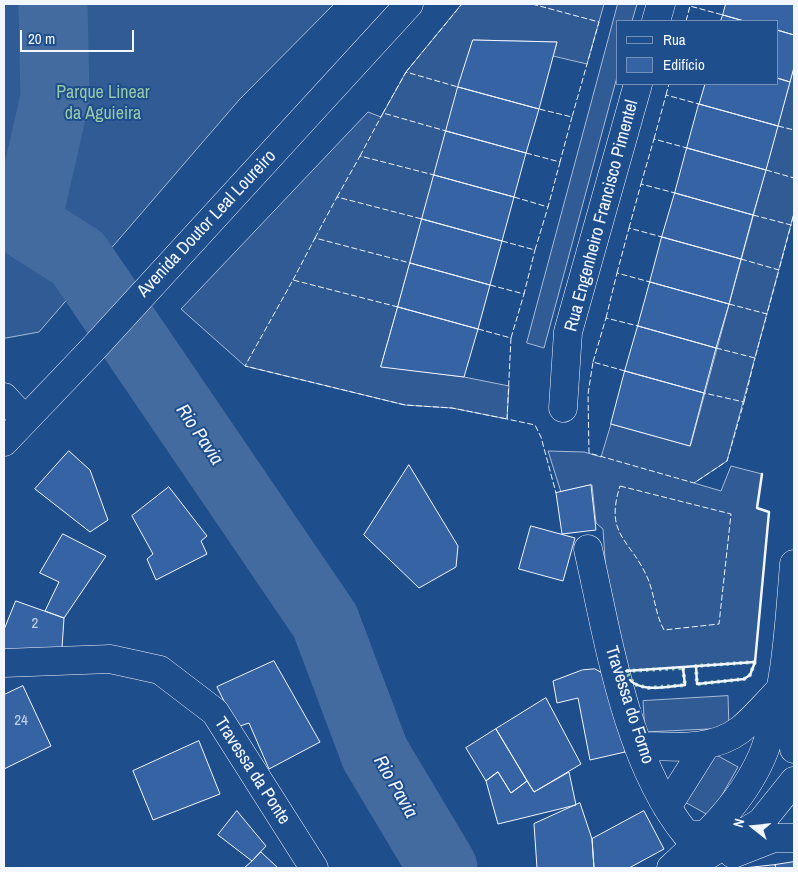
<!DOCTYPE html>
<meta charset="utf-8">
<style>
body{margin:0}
#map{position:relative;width:798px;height:872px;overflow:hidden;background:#1f4e8c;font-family:"Archivo Narrow",sans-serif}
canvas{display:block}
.frame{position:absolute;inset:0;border:5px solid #f2f6ff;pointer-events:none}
.legend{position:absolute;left:616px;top:20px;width:162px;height:65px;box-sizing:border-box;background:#1f4e8c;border:1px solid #7391ba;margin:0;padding:6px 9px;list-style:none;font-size:15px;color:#f2f6ff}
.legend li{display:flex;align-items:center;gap:10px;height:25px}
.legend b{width:25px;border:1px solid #7391ba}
.north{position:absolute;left:728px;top:802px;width:50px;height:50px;-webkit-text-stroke:4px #1f4e8c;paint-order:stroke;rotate:286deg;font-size:14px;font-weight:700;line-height:20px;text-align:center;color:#f2f6ff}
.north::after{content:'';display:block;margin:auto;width:18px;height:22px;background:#f2f6ff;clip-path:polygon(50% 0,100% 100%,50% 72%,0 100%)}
.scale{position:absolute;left:20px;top:30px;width:114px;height:22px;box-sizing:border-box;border:2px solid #f2f6ff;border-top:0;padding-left:6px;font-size:15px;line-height:18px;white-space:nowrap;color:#f2f6ff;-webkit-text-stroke:4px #1f4e8c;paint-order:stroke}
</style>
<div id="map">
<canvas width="798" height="872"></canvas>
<div class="frame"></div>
<ul class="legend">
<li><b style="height:6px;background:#1f4e8c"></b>Rua</li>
<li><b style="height:14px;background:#3563a3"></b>Edifício</li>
</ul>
<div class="north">N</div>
<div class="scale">20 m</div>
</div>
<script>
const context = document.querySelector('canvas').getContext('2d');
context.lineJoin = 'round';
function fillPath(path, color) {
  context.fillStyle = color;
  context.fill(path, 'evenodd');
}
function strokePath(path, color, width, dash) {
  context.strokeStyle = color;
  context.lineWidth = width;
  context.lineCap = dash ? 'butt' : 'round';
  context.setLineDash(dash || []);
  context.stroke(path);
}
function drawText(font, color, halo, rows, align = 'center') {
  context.font = font + ' "Archivo Narrow",sans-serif';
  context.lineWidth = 4;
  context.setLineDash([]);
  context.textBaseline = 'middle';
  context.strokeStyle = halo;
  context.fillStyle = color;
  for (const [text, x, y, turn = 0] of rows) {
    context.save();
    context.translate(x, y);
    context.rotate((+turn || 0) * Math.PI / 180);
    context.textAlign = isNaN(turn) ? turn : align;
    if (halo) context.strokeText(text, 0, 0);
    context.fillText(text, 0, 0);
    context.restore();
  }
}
const built = new Path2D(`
 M 4,4 L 334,4 L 239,100 L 39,332 L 6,338 L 4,338 Z
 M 462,4 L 604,4 L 587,64 L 553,56 L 557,42 L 473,40 L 381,366 L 464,377 L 509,386 L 507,419 L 452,408 L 405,405 L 245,366 L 181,309 L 368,112 L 381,117 L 406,72 Z
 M 618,4 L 637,4 L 632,21 L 617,21 L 617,77 L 544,348 L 527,343 Z
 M 794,67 L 794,213 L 727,461 L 694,483 L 721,491 L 731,466 L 762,474 L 757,508 L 769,512 L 755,662 L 626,671 L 606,573 L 603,529 L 596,523 L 592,485 L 561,492 L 548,451 L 584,452 L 601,457 L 611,424 L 690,446 Z
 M 728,696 L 729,728 L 645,732 L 643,701 Z
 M 711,752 L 738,767 L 710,816 L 683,801 Z`);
const river = new Path2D(`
 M 53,4 L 55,98 L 26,225 L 78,258 L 325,621 L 375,754 L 443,868`);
const building = new Path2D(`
 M 726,4 L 794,4 L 794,35 L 777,30 L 777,21 L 744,21 L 723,15 Z
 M 723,15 L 744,21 L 721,21 Z
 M 777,30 L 794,35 L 794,67 L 790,82 L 777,78 Z
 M 473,40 L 557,42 L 539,109 L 458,87 Z
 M 777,78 L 790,82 L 778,126 L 699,104 L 705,84 L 777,84 Z
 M 458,87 L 539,109 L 526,153 L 446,131 Z
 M 699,104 L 778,126 L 766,170 L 687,148 Z
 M 446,131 L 526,153 L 514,197 L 434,175 Z
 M 687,148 L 766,170 L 753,215 L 675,193 Z
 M 434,175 L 514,197 L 502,241 L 422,219 Z
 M 675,193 L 753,215 L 741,259 L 662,237 Z
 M 422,219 L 502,241 L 490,285 L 410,263 Z
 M 662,237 L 741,259 L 729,304 L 650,282 Z
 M 410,263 L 490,285 L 478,329 L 398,307 Z
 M 650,282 L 729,304 L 716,348 L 638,326 Z
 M 398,307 L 478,329 L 464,377 L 381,367 Z
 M 638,326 L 716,348 L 704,393 L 625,371 Z
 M 625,371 L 704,393 L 690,446 L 611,424 Z
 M 69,451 L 90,470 L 108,520 L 90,532 L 35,489 Z
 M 409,465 L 458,546 L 456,567 L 419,588 L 364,535 Z
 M 591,485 L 596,530 L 562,534 L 556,493 Z
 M 169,487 L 207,536 L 201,541 L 207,554 L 156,580 L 147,559 L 153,554 L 132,516 Z
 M 531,526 L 575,538 L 563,581 L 519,569 Z
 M 63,534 L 106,556 L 64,618 L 45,611 L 59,582 L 40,573 Z
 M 16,601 L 64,618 L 62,648 L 4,652 L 4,630 Z
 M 274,661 L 320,742 L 269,769 L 249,723 L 237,727 L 217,687 Z
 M 595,669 L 606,675 L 612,686 L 625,752 L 590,760 L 578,698 L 557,703 L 553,681 L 582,670 Z
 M 23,686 L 51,746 L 4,769 L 4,695 Z
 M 546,698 L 581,764 L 534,792 L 496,729 Z
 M 496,729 L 527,781 L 511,793 L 498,772 L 486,781 L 466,748 Z
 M 199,741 L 220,794 L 153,820 L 133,771 Z
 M 498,772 L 511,793 L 527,781 L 534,792 L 569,772 L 576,805 L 498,824 L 486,781 Z
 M 580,803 L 592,839 L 594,868 L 537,868 L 534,824 Z
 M 237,811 L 266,846 L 252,861 L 218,835 Z
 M 644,811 L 664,849 L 629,868 L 594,868 L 592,839 Z
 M 261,852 L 278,868 L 244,868 L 252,861 Z
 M 794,862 L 794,868 L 776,868 L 775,865 Z
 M 775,865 L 776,868 L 744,868 Z`);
const minor = new Path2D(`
 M 656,21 L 661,4
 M 4,397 L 25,420
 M 563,408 L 568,332 L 638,84
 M 4,442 L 92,350 L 409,4
 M 588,549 C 608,638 627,762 686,834 L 706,835
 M 4,663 L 110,659 L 160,670 L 215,712 L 314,868
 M 638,746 C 672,746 711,752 740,730 C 754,719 766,704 779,691
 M 667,807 L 706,745`);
const major = new Path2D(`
 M 790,685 L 794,749
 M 733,854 L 774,838 L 794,838
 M 671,868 C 707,835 747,797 765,749 C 786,691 789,625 794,564
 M 687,868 L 761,822 L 794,781`);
const hedge = new Path2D(`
 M 755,662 L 750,675 L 744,679 L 697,684 L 696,666 Z
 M 683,668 L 685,685 L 648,688 L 634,684 L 626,671 Z`);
const fence = new Path2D(`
 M 532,4 L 599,22 L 572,117 L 539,109
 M 686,21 L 690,6 L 723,15
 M 406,72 L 462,4
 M 666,95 L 669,84
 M 383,113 L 406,72 L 458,87
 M 778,126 L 794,130
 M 654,139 L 666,95 L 699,104
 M 526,153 L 560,162 L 572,117
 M 360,156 L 383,113 L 446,131
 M 766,170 L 794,178
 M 641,184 L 654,139 L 687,148
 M 337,197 L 360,156 L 434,175
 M 514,197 L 548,207 L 560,162
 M 753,215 L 791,225 L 794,213
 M 629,228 L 641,184 L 675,193
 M 315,238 L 337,197 L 422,219
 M 502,241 L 535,250 L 548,207
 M 741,259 L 779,270 L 791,225
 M 617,273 L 629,228 L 662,237
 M 293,280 L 315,238 L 410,263
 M 490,285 L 524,294 L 535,250
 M 729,304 L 767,314 L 779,270
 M 398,307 L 293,280 L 245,366 L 405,405 L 452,408 L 507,419
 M 606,318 L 617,273 L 650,282
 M 478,329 L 511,338 L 507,419 L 535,425 L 541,437 L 556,493
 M 511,338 L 524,294
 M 716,348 L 755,358 L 767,314
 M 593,362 L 606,318 L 638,326
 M 625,371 L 593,362 L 588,394 L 589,453 L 694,483 L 727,461 L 744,402 L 704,393
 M 744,402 L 755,358
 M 620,486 L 731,514 L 719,624 L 664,630 C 655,614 655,596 648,579 C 631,539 604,536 620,486 Z`);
const wall = new Path2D(`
 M 696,666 L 697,684 L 744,679 L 750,675 L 755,662
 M 626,671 L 755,662 L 769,512 L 757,508 L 762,474
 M 630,680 C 642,693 668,686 685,685 L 683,668`);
const numberNames = [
 ["2",35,624],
 ["24",21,721]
];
const parkNames = [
 ["Parque Linear",103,93],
 ["da Aguieira",103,114]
];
const streetNames = [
 ["Rua Engenheiro Francisco Pimentel",602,216,-75],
 ["Avenida Doutor Leal Loureiro",207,224,-47],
 ["Travessa do Forno",629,705,72],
 ["Travessa da Ponte",252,771,57]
];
const waterNames = [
 ["Rio Pavia",199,435,56],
 ["Rio Pavia",395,787,60]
];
fillPath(built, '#305b95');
strokePath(built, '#a8bbd7', 1);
strokePath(river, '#446ba0', 69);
fillPath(building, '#3563a3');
strokePath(building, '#f2f6ff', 1);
strokePath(minor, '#f2f6ff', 29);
strokePath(major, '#f2f6ff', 29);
strokePath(minor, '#1f4e8c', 28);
strokePath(major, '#1f4e8c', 28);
strokePath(hedge, '#97c8a6', 4, [2.5, 4]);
strokePath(fence, '#f2f6ff', 1, [6, 2.5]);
strokePath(wall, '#f2f6ff', 2.5);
drawText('15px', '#c3d1e8', null, numberNames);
drawText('18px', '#97c8a6', '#1f4e8c', parkNames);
drawText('18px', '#f2f6ff', '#1f4e8c', streetNames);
drawText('italic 19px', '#f2f6ff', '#1f4e8c', waterNames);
</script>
